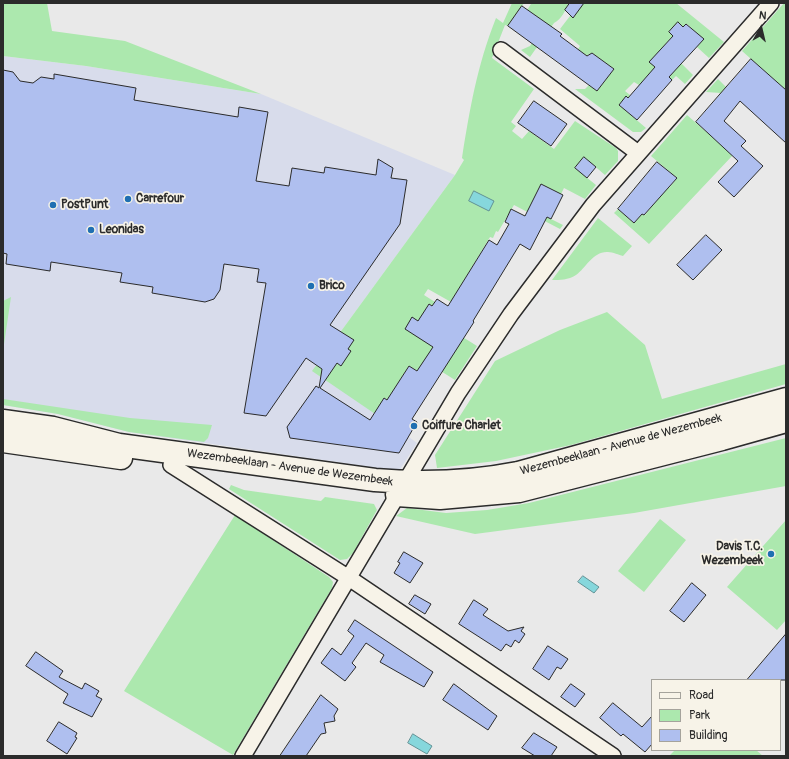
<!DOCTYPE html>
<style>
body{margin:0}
#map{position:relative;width:789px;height:759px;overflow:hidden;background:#e9e9e9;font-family:Pangolin,sans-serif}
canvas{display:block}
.frame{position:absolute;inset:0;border:4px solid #2b2b2b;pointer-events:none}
.legend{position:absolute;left:651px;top:679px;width:130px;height:72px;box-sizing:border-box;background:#f7f3e8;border:1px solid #a5a39c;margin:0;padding:5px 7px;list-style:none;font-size:12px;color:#2b2b2b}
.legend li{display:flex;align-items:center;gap:8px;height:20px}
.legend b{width:20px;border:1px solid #a5a39c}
.north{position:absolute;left:741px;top:8px;width:40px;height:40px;-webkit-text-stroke:3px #f7f3e8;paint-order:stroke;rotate:8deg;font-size:11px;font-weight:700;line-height:16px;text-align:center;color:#2b2b2b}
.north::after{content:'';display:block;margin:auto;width:14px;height:18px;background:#2b2b2b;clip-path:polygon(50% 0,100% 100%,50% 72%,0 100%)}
</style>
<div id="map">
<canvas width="789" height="759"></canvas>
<div class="frame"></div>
<ul class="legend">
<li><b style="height:5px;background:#f7f3e8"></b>Road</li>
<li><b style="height:11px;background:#ace8ae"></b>Park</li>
<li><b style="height:11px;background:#afbfef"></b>Building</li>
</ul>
<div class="north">N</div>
</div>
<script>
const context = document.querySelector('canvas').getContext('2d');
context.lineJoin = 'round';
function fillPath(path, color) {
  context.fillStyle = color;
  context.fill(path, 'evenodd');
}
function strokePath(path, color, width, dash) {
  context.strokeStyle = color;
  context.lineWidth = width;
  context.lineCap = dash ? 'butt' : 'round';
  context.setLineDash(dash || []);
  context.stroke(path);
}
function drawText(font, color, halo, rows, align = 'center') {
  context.font = font + ' Pangolin,sans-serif';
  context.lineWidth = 3.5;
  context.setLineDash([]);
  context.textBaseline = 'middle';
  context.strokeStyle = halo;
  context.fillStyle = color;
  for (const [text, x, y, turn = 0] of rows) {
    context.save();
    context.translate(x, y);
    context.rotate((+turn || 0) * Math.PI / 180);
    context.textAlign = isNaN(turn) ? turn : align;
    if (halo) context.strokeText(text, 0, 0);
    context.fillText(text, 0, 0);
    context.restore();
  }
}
const built = new Path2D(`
 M 3,56 L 86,66 L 261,94 L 455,175 L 315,367 L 417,443 L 399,471 L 129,432 L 58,414 L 3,405 Z`);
const green = new Path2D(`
 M 3,3 L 47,3 L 52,31 L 125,41 L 261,94 L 86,66 L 3,56 Z
 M 512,3 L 524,3 L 508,26 L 505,25 L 492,58 L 534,89 L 511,122 L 516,126 L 512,131 L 522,139 L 529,131 L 554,149 L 575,121 L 616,148 L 618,151 L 618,161 L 605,175 L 584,157 L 575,168 L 596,185 L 585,199 L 564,188 L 561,194 L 541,184 L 529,208 L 563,225 L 560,229 L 514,205 L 498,232 L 496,231 L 493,238 L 490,237 L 451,302 L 428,289 L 424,295 L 435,302 L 432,307 L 429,304 L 425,310 L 445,326 L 477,346 L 455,380 L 428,363 L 421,373 L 409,366 L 393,391 L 402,409 L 384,398 L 384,420 L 312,371 L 455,175 L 464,160 L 462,158 C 470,108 477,66 496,18 L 503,23 Z
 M 530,3 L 570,3 C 565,10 562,19 554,23 L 530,57 L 521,50 L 530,46 L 546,23 L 527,10 L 531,4 Z
 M 580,3 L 676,3 L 724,42 L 709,58 L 697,47 L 703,39 L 687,24 L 683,27 L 678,23 L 669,32 L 675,38 L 673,40 L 671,38 L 664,46 L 693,75 L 685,84 L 676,76 L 672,80 L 657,67 L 639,85 L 634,82 L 625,91 L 630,95 L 628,98 L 626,97 L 619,105 L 646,128 L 641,132 L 633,132 L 575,89 L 585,89 L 589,85 L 597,91 L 614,69 L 592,53 L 590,55 L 589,54 L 581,64 L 578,62 L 570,71 L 566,68 L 579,50 L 578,49 L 580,46 L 560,29 Z
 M 784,3 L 786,3 L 786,90 L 742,51 Z
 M 718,79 L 726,87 L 721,93 L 706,92 Z
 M 687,115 L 733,155 L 649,244 L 614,213 L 618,209 L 634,223 L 642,214 L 645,215 L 664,191 L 663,183 L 669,188 L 677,178 L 651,156 Z
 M 598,218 L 632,246 L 623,256 C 619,255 613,252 608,252 C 593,251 586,268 576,275 C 568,280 560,280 552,280 Z
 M 11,297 L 3,351 L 3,301 Z
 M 607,312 L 645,345 L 662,399 L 786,364 L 786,384 L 571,445 L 496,461 L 437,468 L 435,455 L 495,361 L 560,330 Z
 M 3,399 L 130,418 L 212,425 L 208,438 L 204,442 L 129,432 L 58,414 L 3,405 Z
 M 786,438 L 786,486 L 634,513 L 475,534 L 396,516 L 407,508 L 446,513 L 487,510 L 529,503 Z
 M 231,485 L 244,490 L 321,501 L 325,497 L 374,504 L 377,510 L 353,553 L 347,559 L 340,560 L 229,489 Z
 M 235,515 L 329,577 L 333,582 L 332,588 L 233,755 L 124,691 Z
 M 660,519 L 686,540 L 644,592 L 618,571 Z
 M 786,520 L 786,620 L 777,630 L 727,587 Z
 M 675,750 L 756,750 L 763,756 L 669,756 Z`);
const water = new Path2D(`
 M 474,191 L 494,201 L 489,211 L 469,201 Z
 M 583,576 L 599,587 L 594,593 L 578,582 Z
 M 413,734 L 432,746 L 427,754 L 408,743 Z`);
const building = new Path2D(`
 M 570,3 L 584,3 L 573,18 L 565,10 Z
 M 522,6 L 562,34 L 560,36 L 587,56 L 592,53 L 614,69 L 597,91 L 508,26 Z
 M 678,22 L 683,27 L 686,24 L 704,39 L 669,77 L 672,80 L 637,120 L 619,105 L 626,96 L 628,98 L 655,67 L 649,62 L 673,36 L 669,32 Z
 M 751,59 L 786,90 L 786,143 L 740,101 L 724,121 L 746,141 L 741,146 L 763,166 L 734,197 L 718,182 L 738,161 L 696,122 Z
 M 3,70 L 13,72 L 20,81 L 33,83 L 41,77 L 54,79 L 54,74 L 136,88 L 134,100 L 238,117 L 239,107 L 268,112 L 256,181 L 289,186 L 292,168 L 324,173 L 325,167 L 376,175 L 378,159 L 393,168 L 391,178 L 407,180 L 400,224 L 330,325 L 354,340 L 348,349 L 351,351 L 341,366 L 337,363 L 320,388 L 370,420 L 384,398 L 387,400 L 409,366 L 417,371 L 433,347 L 405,329 L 412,317 L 418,321 L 429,304 L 432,306 L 437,299 L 448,306 L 489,240 L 497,245 L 509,224 L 505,222 L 511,209 L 525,216 L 541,184 L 563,195 L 551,219 L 547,217 L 530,250 L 520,244 L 473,321 L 474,322 L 412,419 L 417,422 L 399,453 L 290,438 L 287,427 L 316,386 L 319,388 L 322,369 L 306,358 L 266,416 L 244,413 L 266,283 L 257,282 L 259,269 L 224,264 L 220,290 L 214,299 L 205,302 L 152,293 L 153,287 L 120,282 L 122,273 L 51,262 L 50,271 L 6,264 L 7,254 L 3,253 Z
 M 534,101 L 567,124 L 551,146 L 518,123 Z
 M 584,157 L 596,167 L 587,178 L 575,168 Z
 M 657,162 L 677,178 L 644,215 L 642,214 L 634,223 L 618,209 Z
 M 706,235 L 722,250 L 693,280 L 677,265 Z
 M 404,552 L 423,563 L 410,583 L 394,573 L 400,563 L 398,562 Z
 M 692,583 L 706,595 L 684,622 L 670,611 Z
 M 415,595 L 431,604 L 425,614 L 409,604 Z
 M 474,600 L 488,609 L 483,615 L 508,631 L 524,627 L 521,631 L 525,634 L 519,643 L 515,640 L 511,647 L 506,644 L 501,651 L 459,624 Z
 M 355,620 L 433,672 L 424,687 L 380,662 L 384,655 L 366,643 L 352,663 L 356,667 L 345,681 L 321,663 L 332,648 L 341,655 L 354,636 L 348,631 Z
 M 786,634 L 786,680 L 747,680 Z
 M 548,646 L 568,659 L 561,669 L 557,667 L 549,680 L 533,669 Z
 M 36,652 L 63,671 L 59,677 L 82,689 L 85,683 L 99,691 L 96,696 L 102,699 L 92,717 L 63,703 L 68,694 L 26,666 Z
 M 454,684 L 497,716 L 488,730 L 443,700 Z
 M 571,684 L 585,694 L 575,707 L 561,697 Z
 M 321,695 L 338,709 L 334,716 L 335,721 L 324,723 L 326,733 L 321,734 L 306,756 L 280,756 Z
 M 613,703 L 642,727 L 652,716 L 652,744 L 645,752 L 623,734 L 621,736 L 600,718 Z
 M 59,722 L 77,733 L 75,737 L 77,738 L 67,754 L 47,741 Z
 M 534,733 L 557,747 L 551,756 L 535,756 L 522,748 Z`);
const minor = new Path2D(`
 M 501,50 L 638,153
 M 171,465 L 349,578 L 613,756
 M 243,756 L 458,393 L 511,314 L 593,205 L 771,3`);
const secondary = new Path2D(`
 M 3,421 L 53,428 L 119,445 L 375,480 C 422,484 472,482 518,473 L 786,399
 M 3,441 L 121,458
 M 397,495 L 440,498 L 519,491 L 722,439 L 786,421`);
const markers = [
 [128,199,4,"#1f6fb2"],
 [53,205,4,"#1f6fb2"],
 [91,230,4,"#1f6fb2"],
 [311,286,4,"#1f6fb2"],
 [414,426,4,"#1f6fb2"],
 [771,554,4,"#1f6fb2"]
];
const poiNames = [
 ["Carrefour",136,199],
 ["PostPunt",61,205],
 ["Leonidas",99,230],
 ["Brico",319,286],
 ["Coiffure Charlet",422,426],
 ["Davis T.C.",763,547,"right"],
 ["Wezembeek",763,561,"right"]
];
const streetNames = [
 ["Wezembeeklaan - Avenue de Wezembeek",621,445,-15],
 ["Wezembeeklaan - Avenue de Wezembeek",290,468,8]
];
fillPath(built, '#d8dceb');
fillPath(green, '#ace8ae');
fillPath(water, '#86d7dc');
strokePath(water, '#629295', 1);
fillPath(building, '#afbfef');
strokePath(building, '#2b2b2b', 1);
strokePath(minor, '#2b2b2b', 18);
strokePath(secondary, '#2b2b2b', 25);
strokePath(minor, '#f7f3e8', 15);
strokePath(secondary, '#f7f3e8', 22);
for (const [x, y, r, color] of markers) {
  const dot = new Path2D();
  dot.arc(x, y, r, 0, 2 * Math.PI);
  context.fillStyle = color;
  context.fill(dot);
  strokePath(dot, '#f7f3e8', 1.5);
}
drawText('bold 12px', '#2b2b2b', '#f7f3e8', poiNames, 'left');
drawText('12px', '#2b2b2b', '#f7f3e8', streetNames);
</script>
